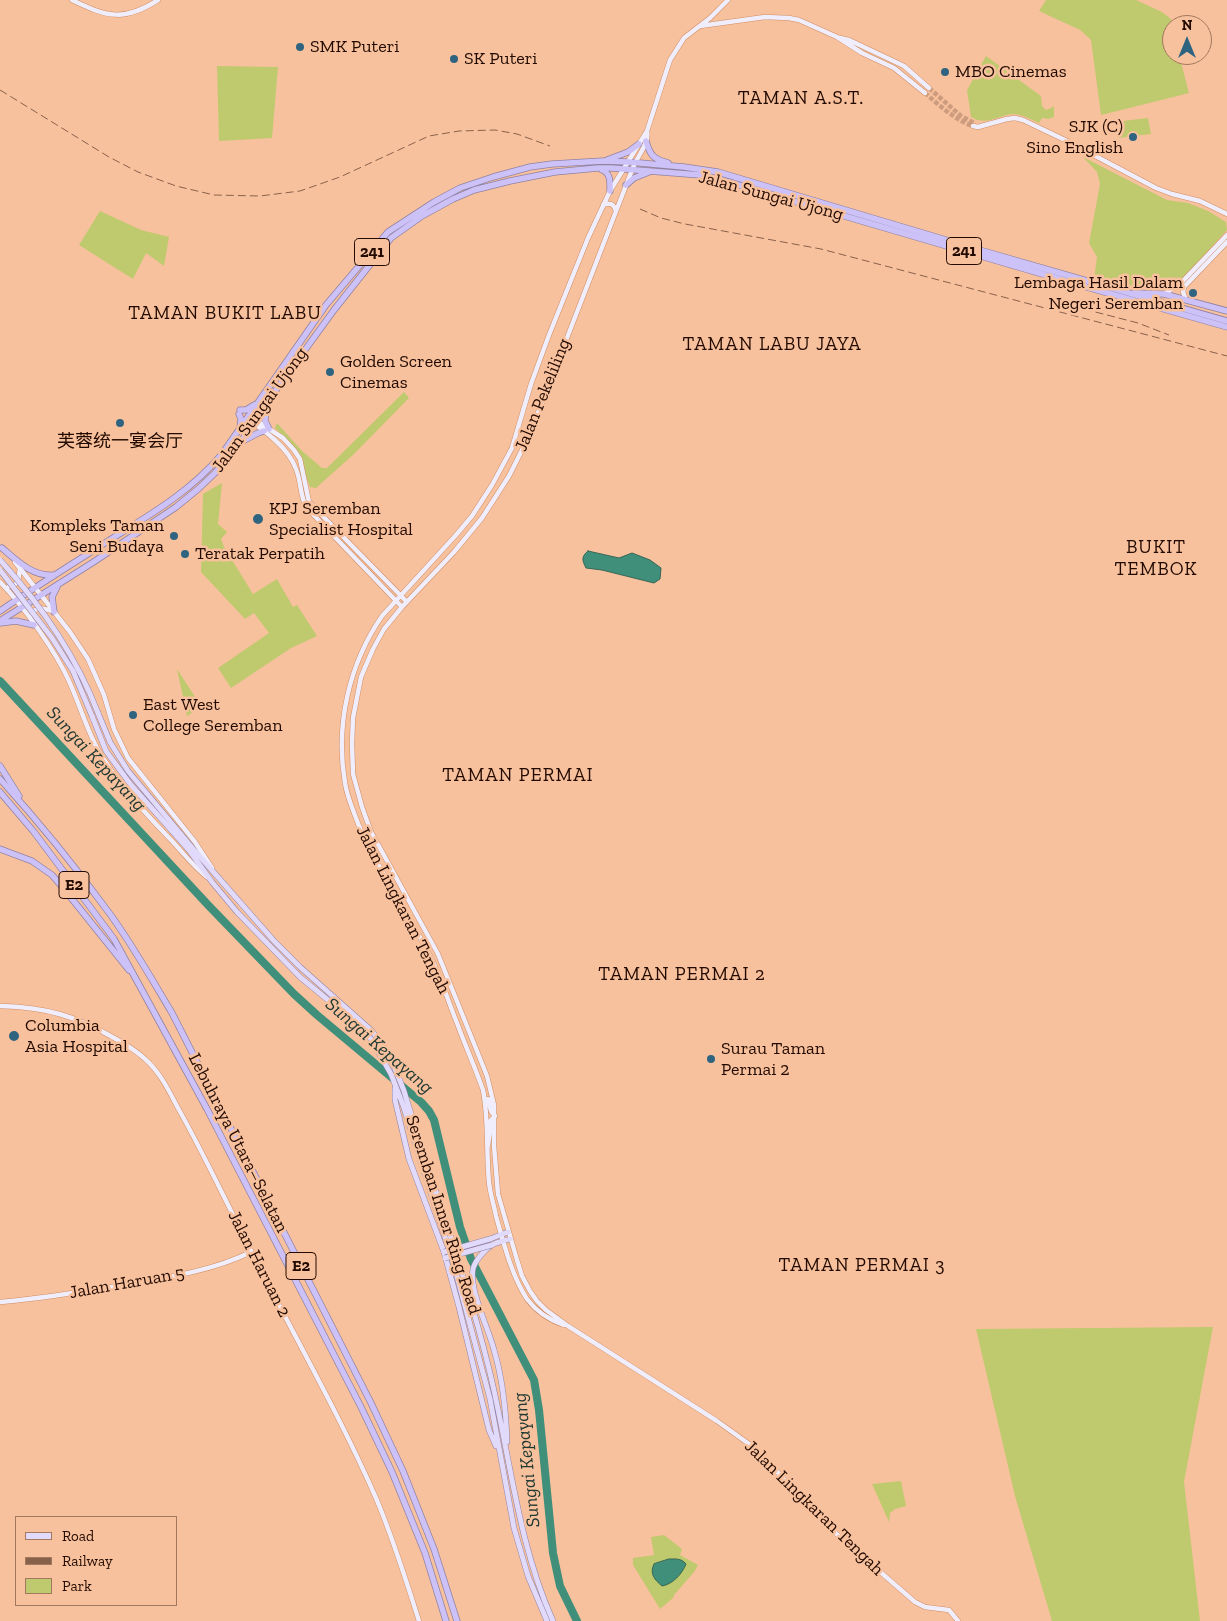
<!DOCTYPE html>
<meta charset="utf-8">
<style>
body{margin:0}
#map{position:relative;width:1227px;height:1621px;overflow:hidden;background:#f8c19d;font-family:"Zilla Slab",serif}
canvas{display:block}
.legend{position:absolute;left:15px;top:1516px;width:162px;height:90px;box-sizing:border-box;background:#f8c19d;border:1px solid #a2785e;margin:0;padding:6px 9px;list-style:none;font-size:15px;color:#220a00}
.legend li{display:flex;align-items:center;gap:10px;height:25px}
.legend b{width:25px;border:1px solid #a2785e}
.north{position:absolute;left:1162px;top:15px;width:50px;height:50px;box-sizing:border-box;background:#f8c19d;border:1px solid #a2785e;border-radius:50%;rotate:0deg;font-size:14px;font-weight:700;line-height:20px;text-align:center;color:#220a00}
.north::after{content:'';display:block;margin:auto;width:18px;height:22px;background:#2f6480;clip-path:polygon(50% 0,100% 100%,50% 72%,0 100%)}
</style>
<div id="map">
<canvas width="1227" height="1621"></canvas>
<ul class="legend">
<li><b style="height:6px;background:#e1dafb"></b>Road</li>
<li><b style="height:6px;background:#88614b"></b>Railway</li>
<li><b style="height:14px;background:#bfc96d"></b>Park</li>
</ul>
<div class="north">N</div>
</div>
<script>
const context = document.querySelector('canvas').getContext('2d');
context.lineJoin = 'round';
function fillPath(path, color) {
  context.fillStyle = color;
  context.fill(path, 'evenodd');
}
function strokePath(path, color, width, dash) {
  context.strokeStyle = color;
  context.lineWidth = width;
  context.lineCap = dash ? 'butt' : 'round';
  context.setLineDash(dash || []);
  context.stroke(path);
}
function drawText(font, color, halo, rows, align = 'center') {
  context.font = font + ' "Zilla Slab","Noto Sans SC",serif';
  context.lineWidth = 5;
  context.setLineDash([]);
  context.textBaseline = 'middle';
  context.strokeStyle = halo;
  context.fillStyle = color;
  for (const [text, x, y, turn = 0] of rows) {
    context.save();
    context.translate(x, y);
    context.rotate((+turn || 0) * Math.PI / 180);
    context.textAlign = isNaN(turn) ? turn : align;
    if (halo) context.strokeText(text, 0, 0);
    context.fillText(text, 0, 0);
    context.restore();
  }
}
const green = new Path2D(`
 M 1046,0 L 1136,0 L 1162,12 L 1171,19 L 1172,55 L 1179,55 L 1189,93 L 1101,115 L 1091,40 L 1080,30 L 1039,11 Z
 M 986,56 L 1041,96 L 1042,106 L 1046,110 L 1051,108 L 1054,106 L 1054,117 L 1048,119 L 1042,118 L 1039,123 C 1032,120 1023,115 1015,114 C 999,114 987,127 971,117 L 967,90 Z
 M 217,66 L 278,67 L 272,138 L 219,141 Z
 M 1148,118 L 1151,134 L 1118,138 L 1115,122 Z
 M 1083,157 L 1167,200 L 1188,203 L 1208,211 L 1226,222 L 1227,230 L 1173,289 L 1166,291 L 1094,280 L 1097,257 L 1089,243 L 1100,184 L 1097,172 Z
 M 100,211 L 141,230 L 169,237 L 164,266 L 146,253 L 133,279 L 79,245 Z
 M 404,392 L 409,398 L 354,454 L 316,488 L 310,487 L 299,457 L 295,448 L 275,428 L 277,423 L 302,451 L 322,468 L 327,468 Z
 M 222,483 L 218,524 L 227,532 L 221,539 L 224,547 L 253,594 L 277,579 L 293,607 L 297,605 L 317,636 L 291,648 L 231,688 L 218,668 L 269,633 L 254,613 L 245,619 L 201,572 L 203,494 Z
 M 177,669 L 201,706 L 187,716 Z
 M 1213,1327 L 1184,1482 L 1200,1621 L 1052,1621 L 1015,1496 L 976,1329 Z
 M 901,1481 L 906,1506 L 895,1509 L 890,1513 L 889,1522 L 872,1484 Z
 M 664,1535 L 682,1549 L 680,1555 L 698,1565 L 694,1572 L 674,1595 L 673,1598 L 660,1609 L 633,1565 L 633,1558 L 654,1555 L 651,1537 Z`);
const water = new Path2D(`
 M 588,551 L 619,558 L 632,553 L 650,560 L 661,568 L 660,579 L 654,583 L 602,570 L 586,568 C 582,560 581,557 588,551 Z
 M 669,1559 C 676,1559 681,1558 686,1564 C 682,1574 673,1584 662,1586 C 655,1580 649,1574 654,1564 Z`);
const river = new Path2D(`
 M 0,681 L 209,906 L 294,994 L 317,1015 L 421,1102 L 429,1111 L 434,1120 L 460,1227 L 471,1259 L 534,1380 L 539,1410 L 553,1553 L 560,1586 L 577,1621`);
const secondaryTunnel = new Path2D(`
 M 929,88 L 961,116 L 974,123
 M 925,93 C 939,105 955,120 973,126`);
const secondary = new Path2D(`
 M 72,0 C 107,17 124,22 158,0
 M 700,26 L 765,17 L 789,18 L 799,20 L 837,37 L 862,53 L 894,68 L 925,93
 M 840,38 L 849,40 L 904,66 L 929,88
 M 973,126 L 978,127 L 1007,119 L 1015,118 L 1023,120 L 1067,141 L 1156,188 L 1172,194 L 1200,201 L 1227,214
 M 647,131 C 650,143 636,158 632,170 L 529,436 L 509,476 L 482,518 L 454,552 L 402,607 L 384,629 L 373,649 L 361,677 L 353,718 L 352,743 L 353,774 L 362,807 L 371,832 L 380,848 L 438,954 L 487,1076 L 494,1105 L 494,1146 L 498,1194 L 517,1260 L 522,1276 L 530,1291 L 537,1301 L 546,1310 L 568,1326 L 717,1421 L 756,1449 L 767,1460 L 802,1500 L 833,1531 L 915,1602 L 925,1607 L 949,1610 L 958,1621
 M 603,205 C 610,202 614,204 616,211
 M 1164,294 L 1181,283 L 1227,235
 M 1186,300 L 1183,292 L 1184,287 L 1227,242
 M 249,416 L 283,438 L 294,450 L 300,459 L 309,502 L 407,602
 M 247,419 C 265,431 288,447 296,469 C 301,481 300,495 306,507 L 402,607
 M 15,562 L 70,632 L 88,659 L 104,695 L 114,729 L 128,758 L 195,842 L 212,868
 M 0,582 C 23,605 56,652 69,681 C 79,703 86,727 97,748 C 117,783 145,813 173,842 C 184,854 194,867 207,877
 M 9,586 L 13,586 L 18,582 L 20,568
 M 32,615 L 33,611 L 40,608 L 53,611
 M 0,1006 C 46,1007 76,1016 116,1039 C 126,1045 137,1051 145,1059 C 160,1072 169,1091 178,1108 C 200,1147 219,1187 239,1227 C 284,1318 335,1405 376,1498 C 393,1538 406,1580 419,1621
 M 488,1099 L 491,1111 L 495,1116
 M 488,1146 L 491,1120 L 495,1116
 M 0,1302 C 40,1299 79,1292 118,1286 C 163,1278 210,1272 251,1252
 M 564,1325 C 549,1320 536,1311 527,1299 C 512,1277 503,1241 496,1216 C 494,1205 490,1194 489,1182 C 486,1152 489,1120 483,1090 C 475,1067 465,1045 457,1023 C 448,1001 441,977 430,956 C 408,912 378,871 359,826 C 354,812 347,797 345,783 C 335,725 349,664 382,616 L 456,535 L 472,516 L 492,485 L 512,448 L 531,384 L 549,335 L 588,238 L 610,191 L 647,131 L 670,60 L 684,38 L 710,18 L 728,0`);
const primary = new Path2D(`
 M 98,713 L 110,742 L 128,771 L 195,851 L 274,941 L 300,967 L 372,1031 L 385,1048 L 394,1066 L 404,1091 C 432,1184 466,1275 489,1369 C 510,1454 517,1541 553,1621
 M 92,716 L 106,751 L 131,785 L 189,850 L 212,882 L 237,912 L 300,977 L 351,1019 L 371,1039 L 391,1074 L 403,1105 L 454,1265 L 490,1399 L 514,1528 L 528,1576 L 547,1621
 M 395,1088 L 395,1100 L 409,1159 L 444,1252 L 459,1307 L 489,1430 L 496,1446
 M 490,1239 L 508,1232
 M 507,1442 C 506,1411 503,1380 494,1350 C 489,1329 469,1291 473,1269 C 475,1261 484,1250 492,1245 C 497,1242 504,1241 510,1239`);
const highway = new Path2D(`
 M 646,141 C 650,155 653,159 668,163
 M 607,160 L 628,152 L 639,144
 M 602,170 C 611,173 610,183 610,191
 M 626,185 L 634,178 L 649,172
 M 1134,293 L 1164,294 L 1227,311
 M 266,406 L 265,421 L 269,429
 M 240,410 L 246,410 L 254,405
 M 239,414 L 241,419 L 240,428
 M 241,442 L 258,433 L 264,431
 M 2,548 C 17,561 33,577 54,575
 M 0,611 C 38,585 77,561 116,536 C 155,512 193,489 222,454 L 326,305 L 388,232 L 434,202 L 460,188 L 493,177 L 530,167 L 552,164 L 603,161 L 629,162 L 684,167 L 718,172 L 983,251 L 1227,321
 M 54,612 L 52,597 L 57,587
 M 0,621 L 92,563 L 176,507 L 198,489 L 215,473 L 240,443 L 278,387 L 334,310 L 391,238 L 422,216 L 453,199 L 474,190 L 510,181 L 555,172 L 598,168 L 611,168 L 700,175 L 718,179 L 1083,286 L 1227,327
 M 0,623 L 16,621 L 34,625
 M 0,766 L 19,796
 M 0,779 C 38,821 74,865 107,910 C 131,942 151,978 172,1013 L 371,1403 L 403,1471 L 434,1549 L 457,1621
 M 0,792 L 34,832 L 114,939 L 207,1109 L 361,1407 L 392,1472 L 425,1553 L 446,1621
 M 0,849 L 32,861 L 52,875 L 64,889 L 129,970`);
const rail = new Path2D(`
 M 0,90 L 109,157 L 138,172 L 176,186 L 214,195 L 260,196 L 300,191 L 340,177 L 429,136 L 459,131 L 495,130 L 517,134 L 550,146
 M 640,209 L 661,218 L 685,224 L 821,249 L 1227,356
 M 1049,300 L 1138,323 L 1169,335`);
const primaryBridge = new Path2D(`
 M 0,560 C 41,605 76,656 98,713
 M 0,570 L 52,638 L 73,671 L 92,716
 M 444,1252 L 490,1239
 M 445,1258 L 492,1245`);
const markers = [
 [300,47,5,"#2f6480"],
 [454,59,5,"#2f6480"],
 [945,72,5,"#2f6480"],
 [1133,137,5,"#2f6480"],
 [1193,293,5,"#2f6480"],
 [330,372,5,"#2f6480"],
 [120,423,5,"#2f6480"],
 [258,519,6,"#2f6480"],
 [174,536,5,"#2f6480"],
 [185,554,5,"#2f6480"],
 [133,715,5,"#2f6480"],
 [14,1036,6,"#2f6480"],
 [711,1059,5,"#2f6480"]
];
const shields = [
 [964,251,35],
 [372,252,35],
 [74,885,30],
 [301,1266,30]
];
const shieldNames = [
 ["241",964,251],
 ["241",372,252],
 ["E2",74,885],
 ["E2",301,1266]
];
const poiNames = [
 ["SMK Puteri",310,47],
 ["SK Puteri",464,59],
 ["MBO Cinemas",955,72],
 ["SJK (C)",1123,127,"right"],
 ["Sino English",1123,148,"right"],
 ["Lembaga Hasil Dalam",1183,283,"right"],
 ["Negeri Seremban",1183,304,"right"],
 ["Golden Screen",340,362],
 ["Cinemas",340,383],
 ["芙蓉统一宴会厅",120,442,"center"],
 ["KPJ Seremban",269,509],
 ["Specialist Hospital",269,530],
 ["Kompleks Taman",164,526,"right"],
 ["Seni Budaya",164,547,"right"],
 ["Teratak Perpatih",195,554],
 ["East West",143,705],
 ["College Seremban",143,726],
 ["Columbia",25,1026],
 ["Asia Hospital",25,1047],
 ["Surau Taman",721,1049],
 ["Permai 2",721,1070]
];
const streetNames = [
 ["Jalan Sungai Ujong",771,196,15],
 ["Jalan Pekeliling",543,395,-68],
 ["Jalan Sungai Ujong",260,410,-54],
 ["Jalan Lingkaran Tengah",403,910,63],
 ["Lebuhraya Utara–Selatan",238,1143,63],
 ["Seremban Inner Ring Road",443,1215,72],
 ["Jalan Haruan 2",259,1264,63],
 ["Jalan Haruan 5",127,1283,-10],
 ["Jalan Lingkaran Tengah",814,1508,44]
];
const neighbourhoodNames = [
 ["TAMAN A.S.T.",801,99],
 ["TAMAN BUKIT LABU",225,314],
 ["TAMAN LABU JAYA",772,345],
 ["BUKIT",1156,548],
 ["TEMBOK",1156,570],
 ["TAMAN PERMAI",518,776],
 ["TAMAN PERMAI 2",682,975],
 ["TAMAN PERMAI 3",862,1266]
];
const waterNames = [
 ["Sungai Kepayang",96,759,47],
 ["Sungai Kepayang",379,1046,41],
 ["Sungai Kepayang",527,1460,-96]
];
fillPath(green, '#bfc96d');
fillPath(water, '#3f8f7b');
strokePath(water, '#366756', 1);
strokePath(river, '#3f8f7b', 8);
strokePath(secondaryTunnel, '#cd9c7e', 4.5, [4.5, 2]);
strokePath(secondary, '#cf8d61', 5.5);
strokePath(primary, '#9182a1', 6);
strokePath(highway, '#9182a1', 7);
strokePath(secondary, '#f0edfd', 4.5);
strokePath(primary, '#e1dafb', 5);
strokePath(highway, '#cdc2f8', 5.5);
strokePath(rail, '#88614b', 1, [8, 4]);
strokePath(primaryBridge, '#9182a1', 6, []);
strokePath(primaryBridge, '#e1dafb', 5);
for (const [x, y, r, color] of markers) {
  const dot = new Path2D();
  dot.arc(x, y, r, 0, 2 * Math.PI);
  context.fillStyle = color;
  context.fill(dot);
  strokePath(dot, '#f8c19d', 2);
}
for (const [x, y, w] of shields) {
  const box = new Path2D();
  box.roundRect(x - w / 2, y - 13.5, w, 27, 4);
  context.fillStyle = '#f8c19d';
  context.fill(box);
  strokePath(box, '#220a00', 1);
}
drawText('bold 16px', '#220a00', null, shieldNames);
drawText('18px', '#220a00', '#f8c19d', poiNames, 'left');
drawText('18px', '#220a00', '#f8c19d', streetNames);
context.letterSpacing = '1px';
drawText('19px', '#220a00', '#f8c19d', neighbourhoodNames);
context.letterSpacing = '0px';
drawText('italic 19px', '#203932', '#f8c19d', waterNames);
</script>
